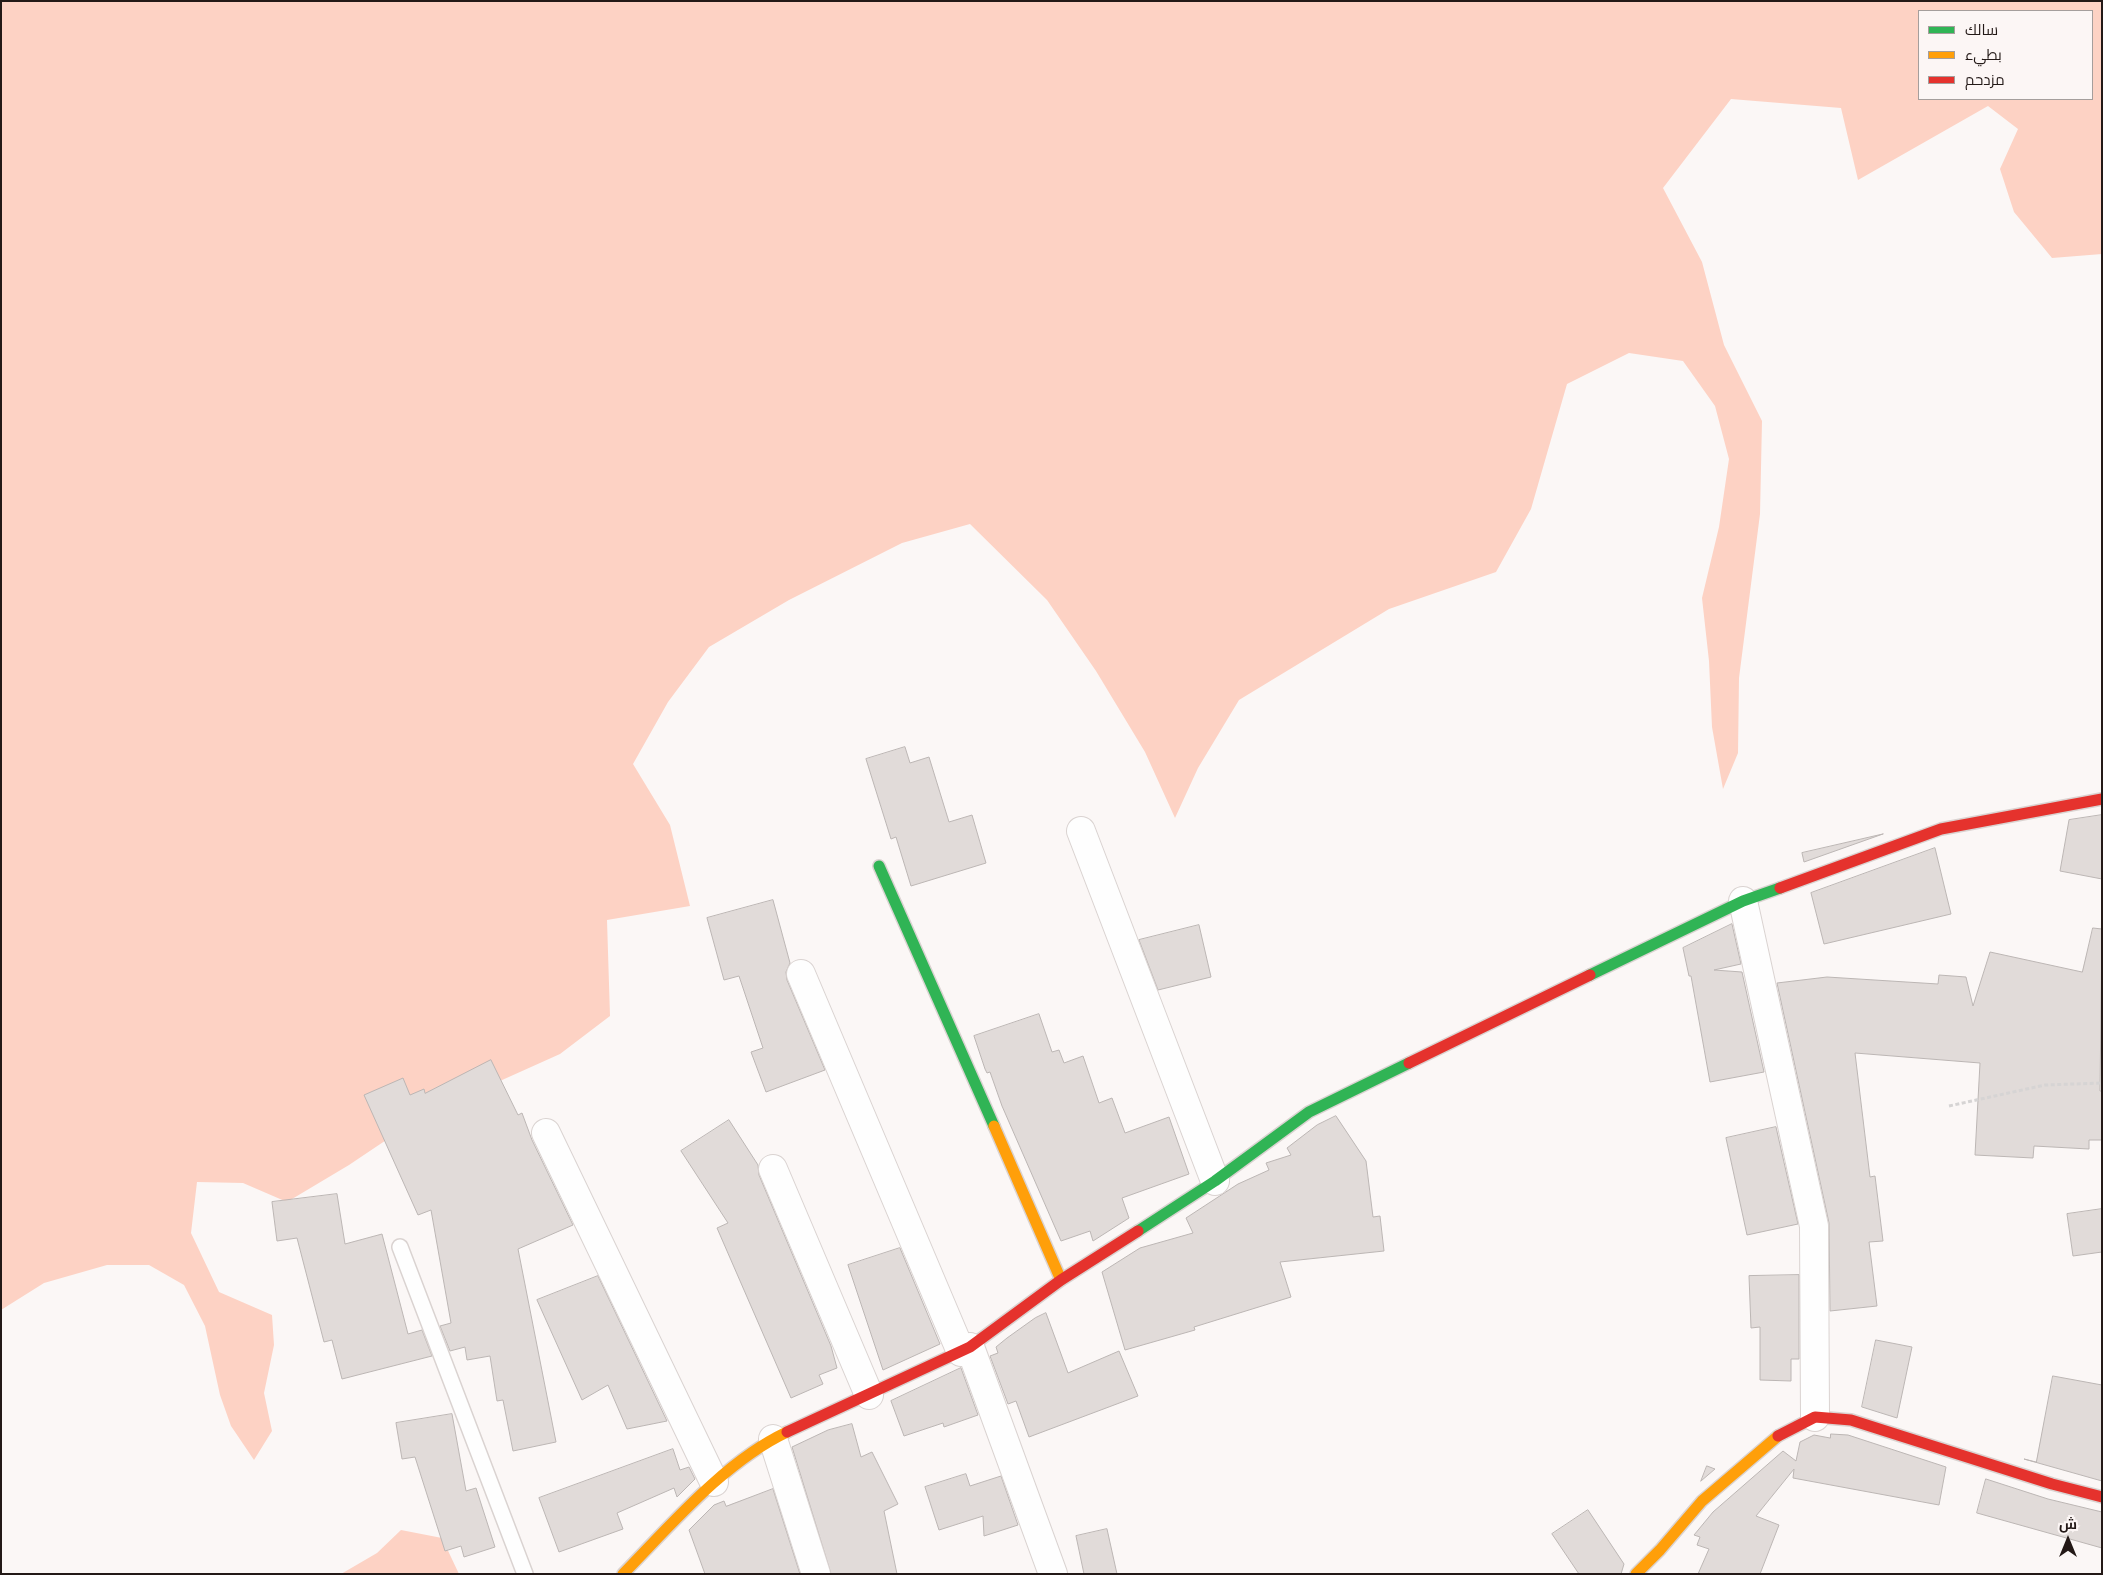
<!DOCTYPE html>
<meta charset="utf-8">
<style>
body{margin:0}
#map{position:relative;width:2103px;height:1575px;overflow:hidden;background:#fbf7f6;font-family:"Fira Sans Condensed",Cairo,sans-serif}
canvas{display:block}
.frame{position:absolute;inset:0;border:2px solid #231917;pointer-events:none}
.legend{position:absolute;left:1918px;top:10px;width:175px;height:90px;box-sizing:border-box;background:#fcf6f5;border:1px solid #a59e9c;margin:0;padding:6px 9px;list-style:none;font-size:15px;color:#231917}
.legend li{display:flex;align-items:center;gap:10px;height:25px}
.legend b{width:25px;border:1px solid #a59e9c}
.north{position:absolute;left:2043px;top:1515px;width:50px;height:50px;-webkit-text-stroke:4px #fcf6f5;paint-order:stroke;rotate:0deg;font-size:14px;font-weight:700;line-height:20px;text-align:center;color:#231917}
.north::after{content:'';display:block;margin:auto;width:18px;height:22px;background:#231917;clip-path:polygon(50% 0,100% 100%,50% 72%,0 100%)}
</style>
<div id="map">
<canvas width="2103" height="1575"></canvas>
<div class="frame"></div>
<ul class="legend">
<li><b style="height:6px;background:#30b455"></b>سالك</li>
<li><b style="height:6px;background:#ff9f0a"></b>بطيء</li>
<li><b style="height:6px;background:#e5322d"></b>مزدحم</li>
</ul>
<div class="north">ش</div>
</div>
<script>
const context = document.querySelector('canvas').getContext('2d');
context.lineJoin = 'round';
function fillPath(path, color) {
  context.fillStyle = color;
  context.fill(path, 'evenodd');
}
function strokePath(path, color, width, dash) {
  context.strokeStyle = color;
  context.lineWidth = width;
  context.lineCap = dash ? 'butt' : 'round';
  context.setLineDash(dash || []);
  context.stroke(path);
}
const forest = new Path2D(`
 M 1,1 L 2102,1 L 2102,254 L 2052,258 L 2014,212 L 2000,169 L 2018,129 L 1988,106 L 1858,180 L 1841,108 L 1731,99 L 1663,188 L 1702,262 L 1724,345 L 1762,421 L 1760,514 L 1739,678 L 1738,753 L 1723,789 L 1712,727 L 1709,661 L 1702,598 L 1719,527 L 1729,459 L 1715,406 L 1683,361 L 1629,353 L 1567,384 L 1531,509 L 1496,572 L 1389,609 L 1239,700 L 1198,768 L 1175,818 L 1145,752 L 1096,671 L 1047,600 L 970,524 L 902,543 L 789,600 L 709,647 L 668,702 L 633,764 L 670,825 L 690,906 L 607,920 L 610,1016 L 560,1054 L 422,1116 L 349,1165 L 287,1202 L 243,1183 L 197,1182 L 191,1233 L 219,1292 L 272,1315 L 274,1345 L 264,1393 L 272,1431 L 254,1460 L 231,1426 L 220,1395 L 205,1326 L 184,1285 L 149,1265 L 107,1265 L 44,1283 L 1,1310 ZM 1919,11 L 2092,11 L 2092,99 L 1919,99 Z
 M 401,1530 L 442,1538 L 459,1574 L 341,1574 L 377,1553 Z`);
const building = new Path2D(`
 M 905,747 L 910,763 L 929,757 L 949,822 L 972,815 L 986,863 L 911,886 L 896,837 L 891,839 L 866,759 Z
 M 2102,815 L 2102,879 L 2060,871 L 2069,820 Z
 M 1883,834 L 1804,862 L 1802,853 Z
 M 1935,848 L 1951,914 L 1824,944 L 1811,893 Z
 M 773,900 L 790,963 L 786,972 L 787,980 L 825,1070 L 766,1092 L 751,1052 L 763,1048 L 739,976 L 724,980 L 707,918 Z
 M 1732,924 L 1741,964 L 1714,970 L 1742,972 L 1764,1072 L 1710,1082 L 1691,976 L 1689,976 L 1683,948 Z
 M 1199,925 L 1211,977 L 1158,990 L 1139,940 Z
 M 2093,928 L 2102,929 L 2100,1091 L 2102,1091 L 2102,1140 L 2089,1140 L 2089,1149 L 2034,1146 L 2033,1158 L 1975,1155 L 1980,1063 L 1855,1053 L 1870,1177 L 1875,1176 L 1883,1241 L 1869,1242 L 1877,1306 L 1830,1311 L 1829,1223 L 1777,983 L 1827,977 L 1938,984 L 1939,975 L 1966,977 L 1973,1006 L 1990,952 L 2082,972 Z
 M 1039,1014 L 1052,1052 L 1059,1050 L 1064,1063 L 1083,1056 L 1099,1103 L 1112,1098 L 1125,1133 L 1169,1117 L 1189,1174 L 1122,1198 L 1129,1218 L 1093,1241 L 1090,1231 L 1061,1241 L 1002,1106 L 990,1072 L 987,1073 L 985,1069 L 974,1036 Z
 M 491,1060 L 518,1115 L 522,1113 L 532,1140 L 573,1225 L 518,1249 L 556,1442 L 513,1451 L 503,1400 L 497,1401 L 490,1356 L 467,1360 L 465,1347 L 450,1351 L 440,1326 L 451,1323 L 431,1210 L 418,1215 L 364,1095 L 403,1078 L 410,1095 L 424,1089 L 425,1093 Z
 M 1336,1116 L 1366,1161 L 1373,1217 L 1380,1216 L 1384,1251 L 1280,1262 L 1291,1297 L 1194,1327 L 1195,1330 L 1125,1350 L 1102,1272 L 1140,1248 L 1193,1233 L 1186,1218 L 1238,1184 L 1269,1170 L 1266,1163 L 1291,1155 L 1287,1148 L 1317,1125 Z
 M 729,1120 L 758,1165 L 759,1175 L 831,1346 L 837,1368 L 819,1375 L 823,1384 L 791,1398 L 717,1228 L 728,1223 L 681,1151 Z
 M 1776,1127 L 1798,1224 L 1747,1235 L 1726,1138 Z
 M 337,1194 L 345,1244 L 382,1234 L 408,1334 L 422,1330 L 432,1356 L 342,1379 L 332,1340 L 324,1342 L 297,1238 L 277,1241 L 272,1202 Z
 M 2102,1209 L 2102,1252 L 2073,1256 L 2067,1214 Z
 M 900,1248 L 940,1344 L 883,1370 L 848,1265 Z
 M 1799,1275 L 1799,1359 L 1791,1359 L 1791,1381 L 1760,1380 L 1760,1327 L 1751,1328 L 1749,1276 Z
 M 598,1276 L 667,1421 L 627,1429 L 608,1385 L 582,1400 L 537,1300 Z
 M 1046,1313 L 1068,1373 L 1119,1351 L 1138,1396 L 1029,1437 L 1016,1401 L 1008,1404 L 990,1356 L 998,1353 L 996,1347 L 1007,1338 L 1035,1318 Z
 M 1876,1340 L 1912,1347 L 1897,1418 L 1862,1407 Z
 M 961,1368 L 978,1415 L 944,1427 L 943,1423 L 904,1436 L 891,1401 Z
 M 2053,1376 L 2102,1385 L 2102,1481 L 2024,1459 L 2036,1462 Z
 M 452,1414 L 466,1491 L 476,1488 L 495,1547 L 464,1557 L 461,1546 L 445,1551 L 415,1457 L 402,1459 L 396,1423 Z
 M 852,1424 L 861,1457 L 872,1452 L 898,1504 L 884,1511 L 897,1574 L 831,1574 L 792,1447 L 828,1430 Z
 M 1831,1434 L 1848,1435 L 1946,1467 L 1939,1505 L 1793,1478 L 1794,1469 L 1756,1516 L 1779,1525 L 1760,1574 L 1698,1574 L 1709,1549 L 1697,1545 L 1700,1537 L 1694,1535 L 1713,1512 L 1783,1451 L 1796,1461 L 1800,1442 L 1814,1435 L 1830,1438 Z
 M 673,1449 L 680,1470 L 689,1467 L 695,1479 L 677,1497 L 674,1488 L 617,1513 L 623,1529 L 559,1552 L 539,1498 Z
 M 1707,1466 L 1715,1469 L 1701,1481 Z
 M 966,1474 L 970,1486 L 1001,1476 L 1018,1525 L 984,1536 L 983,1516 L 939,1530 L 925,1487 Z
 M 1986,1479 L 2048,1499 L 2102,1512 L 2102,1548 L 1977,1513 Z
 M 773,1489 L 800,1574 L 705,1574 L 689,1530 L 714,1505 L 724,1501 L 726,1506 Z
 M 1588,1510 L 1624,1564 L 1621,1574 L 1579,1574 L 1552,1534 Z
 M 1107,1529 L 1117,1574 L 1084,1574 L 1076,1536 Z`);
const path = new Path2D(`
 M 1949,1106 L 2045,1085 L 2102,1083`);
const lane = new Path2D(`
 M 400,1247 L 525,1574`);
const street = new Path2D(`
 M 1081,831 L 1215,1181
 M 1743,901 L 1814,1226 L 1815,1417
 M 801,974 L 961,1352
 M 546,1133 L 714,1482
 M 773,1169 L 869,1395
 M 970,1347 L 1053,1574
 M 773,1439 L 816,1574`);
const fast = new Path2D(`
 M 879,866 L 994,1126
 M 1590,975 L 1743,901 L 1780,888
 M 1138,1231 L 1215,1181 L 1309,1112 L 1409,1063`);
const slow = new Path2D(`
 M 994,1126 L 1061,1280
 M 623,1574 C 671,1525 724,1462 787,1432
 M 1636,1574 L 1660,1550 L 1702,1501 L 1778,1436`);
const jam = new Path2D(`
 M 1780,888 L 1941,829 L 2102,799
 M 1409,1063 L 1590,975
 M 787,1432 L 970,1347 L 1061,1280 L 1138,1231
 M 1778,1436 L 1815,1417 L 1851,1420 L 2052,1484 L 2102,1497`);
fillPath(forest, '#fdd2c4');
fillPath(building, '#e1dbd9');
strokePath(building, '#bcb6b4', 1);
strokePath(lane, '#dad3d1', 18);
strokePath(street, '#dad3d1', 30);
strokePath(fast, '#dad3d1', 14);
strokePath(slow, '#dad3d1', 14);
strokePath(jam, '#dad3d1', 14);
strokePath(path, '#d6d4d4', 3, [4, 2.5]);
strokePath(lane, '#fefefe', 15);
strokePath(street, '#fefefe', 28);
strokePath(fast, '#30b455', 11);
strokePath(slow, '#ff9f0a', 11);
strokePath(jam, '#e5322d', 11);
</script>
